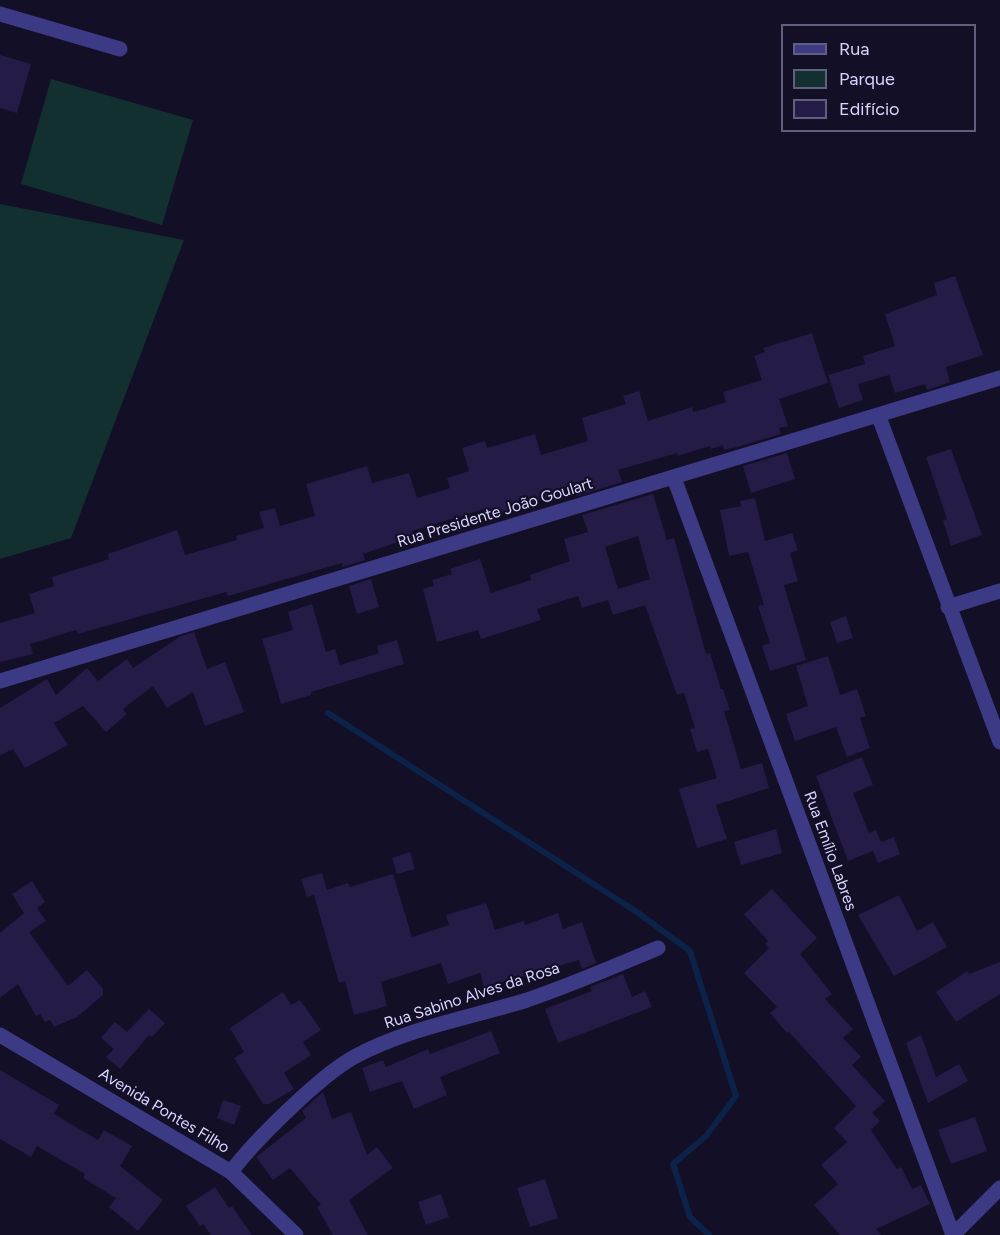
<!DOCTYPE html>
<meta charset="utf-8">
<style>
body{margin:0}
#map{position:relative;width:1000px;height:1235px;overflow:hidden;background:#130f26;font-family:Figtree,sans-serif}
canvas{display:block}
.legend{position:absolute;left:781px;top:24px;width:195px;height:108px;box-sizing:border-box;background:#130f26;border:2px solid #625e7d;margin:0;padding:8px 10px;list-style:none;font-size:18px;color:#d9d4ff}
.legend li{display:flex;align-items:center;gap:12px;height:30px}
.legend b{width:30px;border:2px solid #625e7d}
</style>
<div id="map">
<canvas width="1000" height="1235"></canvas>
<ul class="legend">
<li><b style="height:8px;background:#3d3a85"></b>Rua</li>
<li><b style="height:16px;background:#12302f"></b>Parque</li>
<li><b style="height:16px;background:#241b47"></b>Edifício</li>
</ul>
</div>
<script>
const context = document.querySelector('canvas').getContext('2d');
context.lineJoin = 'round';
function fillPath(path, color) {
  context.fillStyle = color;
  context.fill(path, 'evenodd');
}
function strokePath(path, color, width, dash) {
  context.strokeStyle = color;
  context.lineWidth = width;
  context.lineCap = dash ? 'butt' : 'round';
  context.setLineDash(dash || []);
  context.stroke(path);
}
function drawText(font, color, halo, rows, align = 'center') {
  context.font = font + ' Figtree,sans-serif';
  context.lineWidth = 4.5;
  context.setLineDash([]);
  context.textBaseline = 'middle';
  context.strokeStyle = halo;
  context.fillStyle = color;
  for (const [text, x, y, turn = 0] of rows) {
    context.save();
    context.translate(x, y);
    context.rotate((+turn || 0) * Math.PI / 180);
    context.textAlign = isNaN(turn) ? turn : align;
    if (halo) context.strokeText(text, 0, 0);
    context.fillText(text, 0, 0);
    context.restore();
  }
}
const green = new Path2D(`
 M 51,79 L 193,120 L 162,225 L 21,184 Z
 M 0,204 L 184,240 L 71,538 L 0,559 Z`);
const stream = new Path2D(`
 M 328,713 L 637,912 L 690,951 L 736,1096 L 706,1136 L 673,1164 L 690,1217 L 709,1235`);
const building = new Path2D(`
 M 0,55 L 31,64 L 17,113 L 0,108 Z
 M 955,276 L 983,355 L 946,367 L 950,382 L 927,390 L 925,384 L 895,393 L 889,375 L 858,384 L 863,400 L 839,408 L 828,375 L 865,364 L 863,356 L 895,346 L 885,314 L 937,295 L 934,283 Z
 M 812,333 L 828,383 L 779,399 L 788,426 L 779,428 L 781,434 L 737,447 L 724,450 L 723,445 L 711,449 L 710,446 L 678,456 L 677,453 L 618,470 L 622,482 L 577,496 L 575,490 L 486,518 L 484,509 L 412,531 L 413,537 L 363,554 L 365,560 L 343,567 L 342,563 L 228,596 L 226,592 L 78,634 L 76,630 L 30,644 L 33,654 L 0,662 L 0,623 L 35,613 L 29,594 L 54,586 L 52,577 L 109,559 L 108,554 L 177,530 L 185,555 L 237,540 L 236,536 L 264,528 L 259,512 L 275,508 L 280,526 L 315,516 L 306,484 L 367,466 L 372,483 L 409,473 L 417,498 L 450,488 L 447,478 L 469,471 L 462,448 L 485,441 L 487,448 L 535,434 L 541,455 L 588,441 L 582,418 L 626,404 L 623,396 L 639,391 L 648,421 L 692,407 L 694,412 L 726,402 L 723,392 L 762,380 L 754,356 L 765,352 L 763,348 Z
 M 951,449 L 982,535 L 951,546 L 943,521 L 947,519 L 926,457 Z
 M 787,453 L 795,479 L 751,493 L 743,466 Z
 M 653,494 L 667,540 L 674,538 L 706,654 L 710,653 L 721,689 L 723,689 L 730,710 L 724,711 L 741,769 L 762,763 L 769,788 L 716,805 L 727,839 L 697,848 L 679,789 L 717,778 L 708,749 L 697,752 L 690,729 L 695,728 L 684,693 L 677,695 L 645,605 L 613,615 L 608,600 L 582,608 L 578,596 L 537,609 L 541,620 L 481,639 L 478,630 L 437,642 L 423,589 L 434,586 L 432,580 L 452,574 L 450,569 L 480,559 L 491,593 L 531,580 L 530,575 L 570,561 L 564,539 L 588,532 L 582,515 ZM 638,536 L 650,579 L 618,589 L 605,547 Z
 M 755,498 L 765,541 L 792,533 L 798,550 L 790,553 L 798,581 L 784,585 L 806,660 L 770,671 L 762,646 L 770,643 L 758,606 L 764,605 L 748,552 L 729,556 L 720,510 L 741,506 L 740,501 Z
 M 371,579 L 379,607 L 357,614 L 349,586 Z
 M 312,604 L 326,652 L 335,649 L 340,665 L 379,653 L 377,646 L 397,640 L 404,664 L 311,692 L 311,695 L 281,704 L 262,639 L 293,630 L 288,612 Z
 M 846,616 L 853,638 L 837,643 L 830,622 Z
 M 194,632 L 207,669 L 225,662 L 244,712 L 205,726 L 193,692 L 167,708 L 153,686 L 123,709 L 127,714 L 106,732 L 83,706 L 54,723 L 68,745 L 25,768 L 13,749 L 0,755 L 0,708 L 47,679 L 56,695 L 87,668 L 98,681 L 127,659 L 133,668 L 181,636 Z
 M 828,656 L 840,695 L 857,689 L 866,716 L 860,718 L 870,748 L 847,757 L 836,727 L 795,741 L 786,714 L 808,706 L 796,666 Z
 M 862,757 L 873,785 L 853,793 L 869,833 L 876,830 L 881,842 L 894,837 L 900,854 L 878,863 L 873,851 L 848,861 L 816,776 Z
 M 776,829 L 782,853 L 741,865 L 734,842 Z
 M 410,852 L 415,869 L 397,874 L 392,858 Z
 M 322,873 L 327,890 L 348,883 L 350,887 L 393,874 L 412,937 L 449,925 L 446,915 L 486,903 L 495,930 L 524,921 L 525,925 L 558,913 L 563,929 L 582,922 L 596,963 L 582,969 L 579,960 L 484,987 L 480,973 L 448,984 L 441,963 L 381,982 L 387,1006 L 354,1015 L 345,981 L 339,983 L 314,895 L 307,897 L 301,879 Z
 M 32,881 L 45,902 L 37,908 L 46,921 L 29,932 L 68,986 L 87,970 L 103,989 L 103,995 L 77,1017 L 54,1027 L 50,1020 L 45,1022 L 40,1014 L 36,1016 L 18,984 L 0,998 L 0,933 L 24,913 L 12,894 Z
 M 772,889 L 817,938 L 800,954 L 832,994 L 825,999 L 853,1029 L 843,1038 L 861,1057 L 852,1065 L 885,1101 L 872,1113 L 880,1121 L 871,1130 L 897,1169 L 901,1167 L 912,1189 L 921,1185 L 930,1204 L 876,1229 L 881,1235 L 840,1235 L 814,1205 L 838,1184 L 821,1165 L 847,1142 L 834,1128 L 856,1106 L 789,1032 L 787,1033 L 770,1013 L 777,1007 L 744,973 L 769,948 L 765,944 L 768,941 L 744,914 Z
 M 899,895 L 917,931 L 933,922 L 947,947 L 894,976 L 858,915 Z
 M 1000,962 L 1000,994 L 956,1022 L 936,992 L 967,971 L 969,974 Z
 M 623,974 L 632,997 L 645,991 L 652,1007 L 558,1043 L 545,1009 L 592,991 L 590,987 Z
 M 283,992 L 291,1005 L 300,1000 L 321,1030 L 303,1042 L 311,1055 L 284,1073 L 294,1089 L 269,1104 L 263,1104 L 234,1058 L 244,1052 L 230,1028 Z
 M 149,1009 L 165,1023 L 152,1037 L 149,1035 L 120,1069 L 106,1057 L 114,1049 L 101,1038 L 115,1022 L 127,1032 Z
 M 491,1031 L 500,1053 L 440,1077 L 447,1095 L 414,1109 L 402,1081 L 370,1092 L 362,1068 L 383,1060 L 386,1067 L 428,1049 L 430,1054 Z
 M 921,1035 L 936,1077 L 959,1064 L 968,1081 L 928,1103 L 906,1043 Z
 M 0,1070 L 59,1105 L 54,1114 L 98,1140 L 104,1130 L 132,1146 L 120,1166 L 163,1200 L 138,1231 L 109,1207 L 116,1198 L 83,1178 L 85,1174 L 37,1146 L 31,1157 L 0,1139 Z
 M 323,1092 L 332,1119 L 351,1112 L 367,1155 L 377,1147 L 393,1168 L 349,1200 L 368,1235 L 333,1235 L 317,1207 L 321,1205 L 290,1168 L 273,1180 L 256,1157 L 306,1118 L 302,1111 Z
 M 223,1100 L 241,1106 L 234,1125 L 217,1118 Z
 M 975,1117 L 987,1151 L 951,1164 L 938,1130 Z
 M 545,1179 L 558,1218 L 530,1227 L 517,1188 Z
 M 215,1187 L 229,1208 L 232,1206 L 252,1235 L 211,1235 L 203,1224 L 200,1226 L 186,1206 Z
 M 441,1194 L 449,1217 L 426,1225 L 418,1202 Z`);
const minor = new Path2D(`
 M 0,14 L 120,49
 M 879,417 L 1000,742
 M 674,478 L 953,1235
 M 948,607 L 1000,591
 M 0,681 L 1000,378
 M 0,1035 L 231,1172 L 296,1235
 M 231,1172 C 254,1141 320,1076 354,1057 C 407,1028 469,1018 527,1000 C 571,985 615,966 658,948
 M 953,1235 L 1000,1188`);
const streetNames = [
 ["Rua Presidente João Goulart",495,513,-17],
 ["Rua Emílio Labres",830,851,70],
 ["Rua Sabino Alves da Rosa",472,996,-18],
 ["Avenida Pontes Filho",164,1111,31]
];
fillPath(green, '#12302f');
strokePath(stream, '#0c2248', 6);
fillPath(building, '#241b47');
strokePath(minor, '#3d3a85', 15);
drawText('16px', '#d9d4ff', '#130f26', streetNames);
</script>
